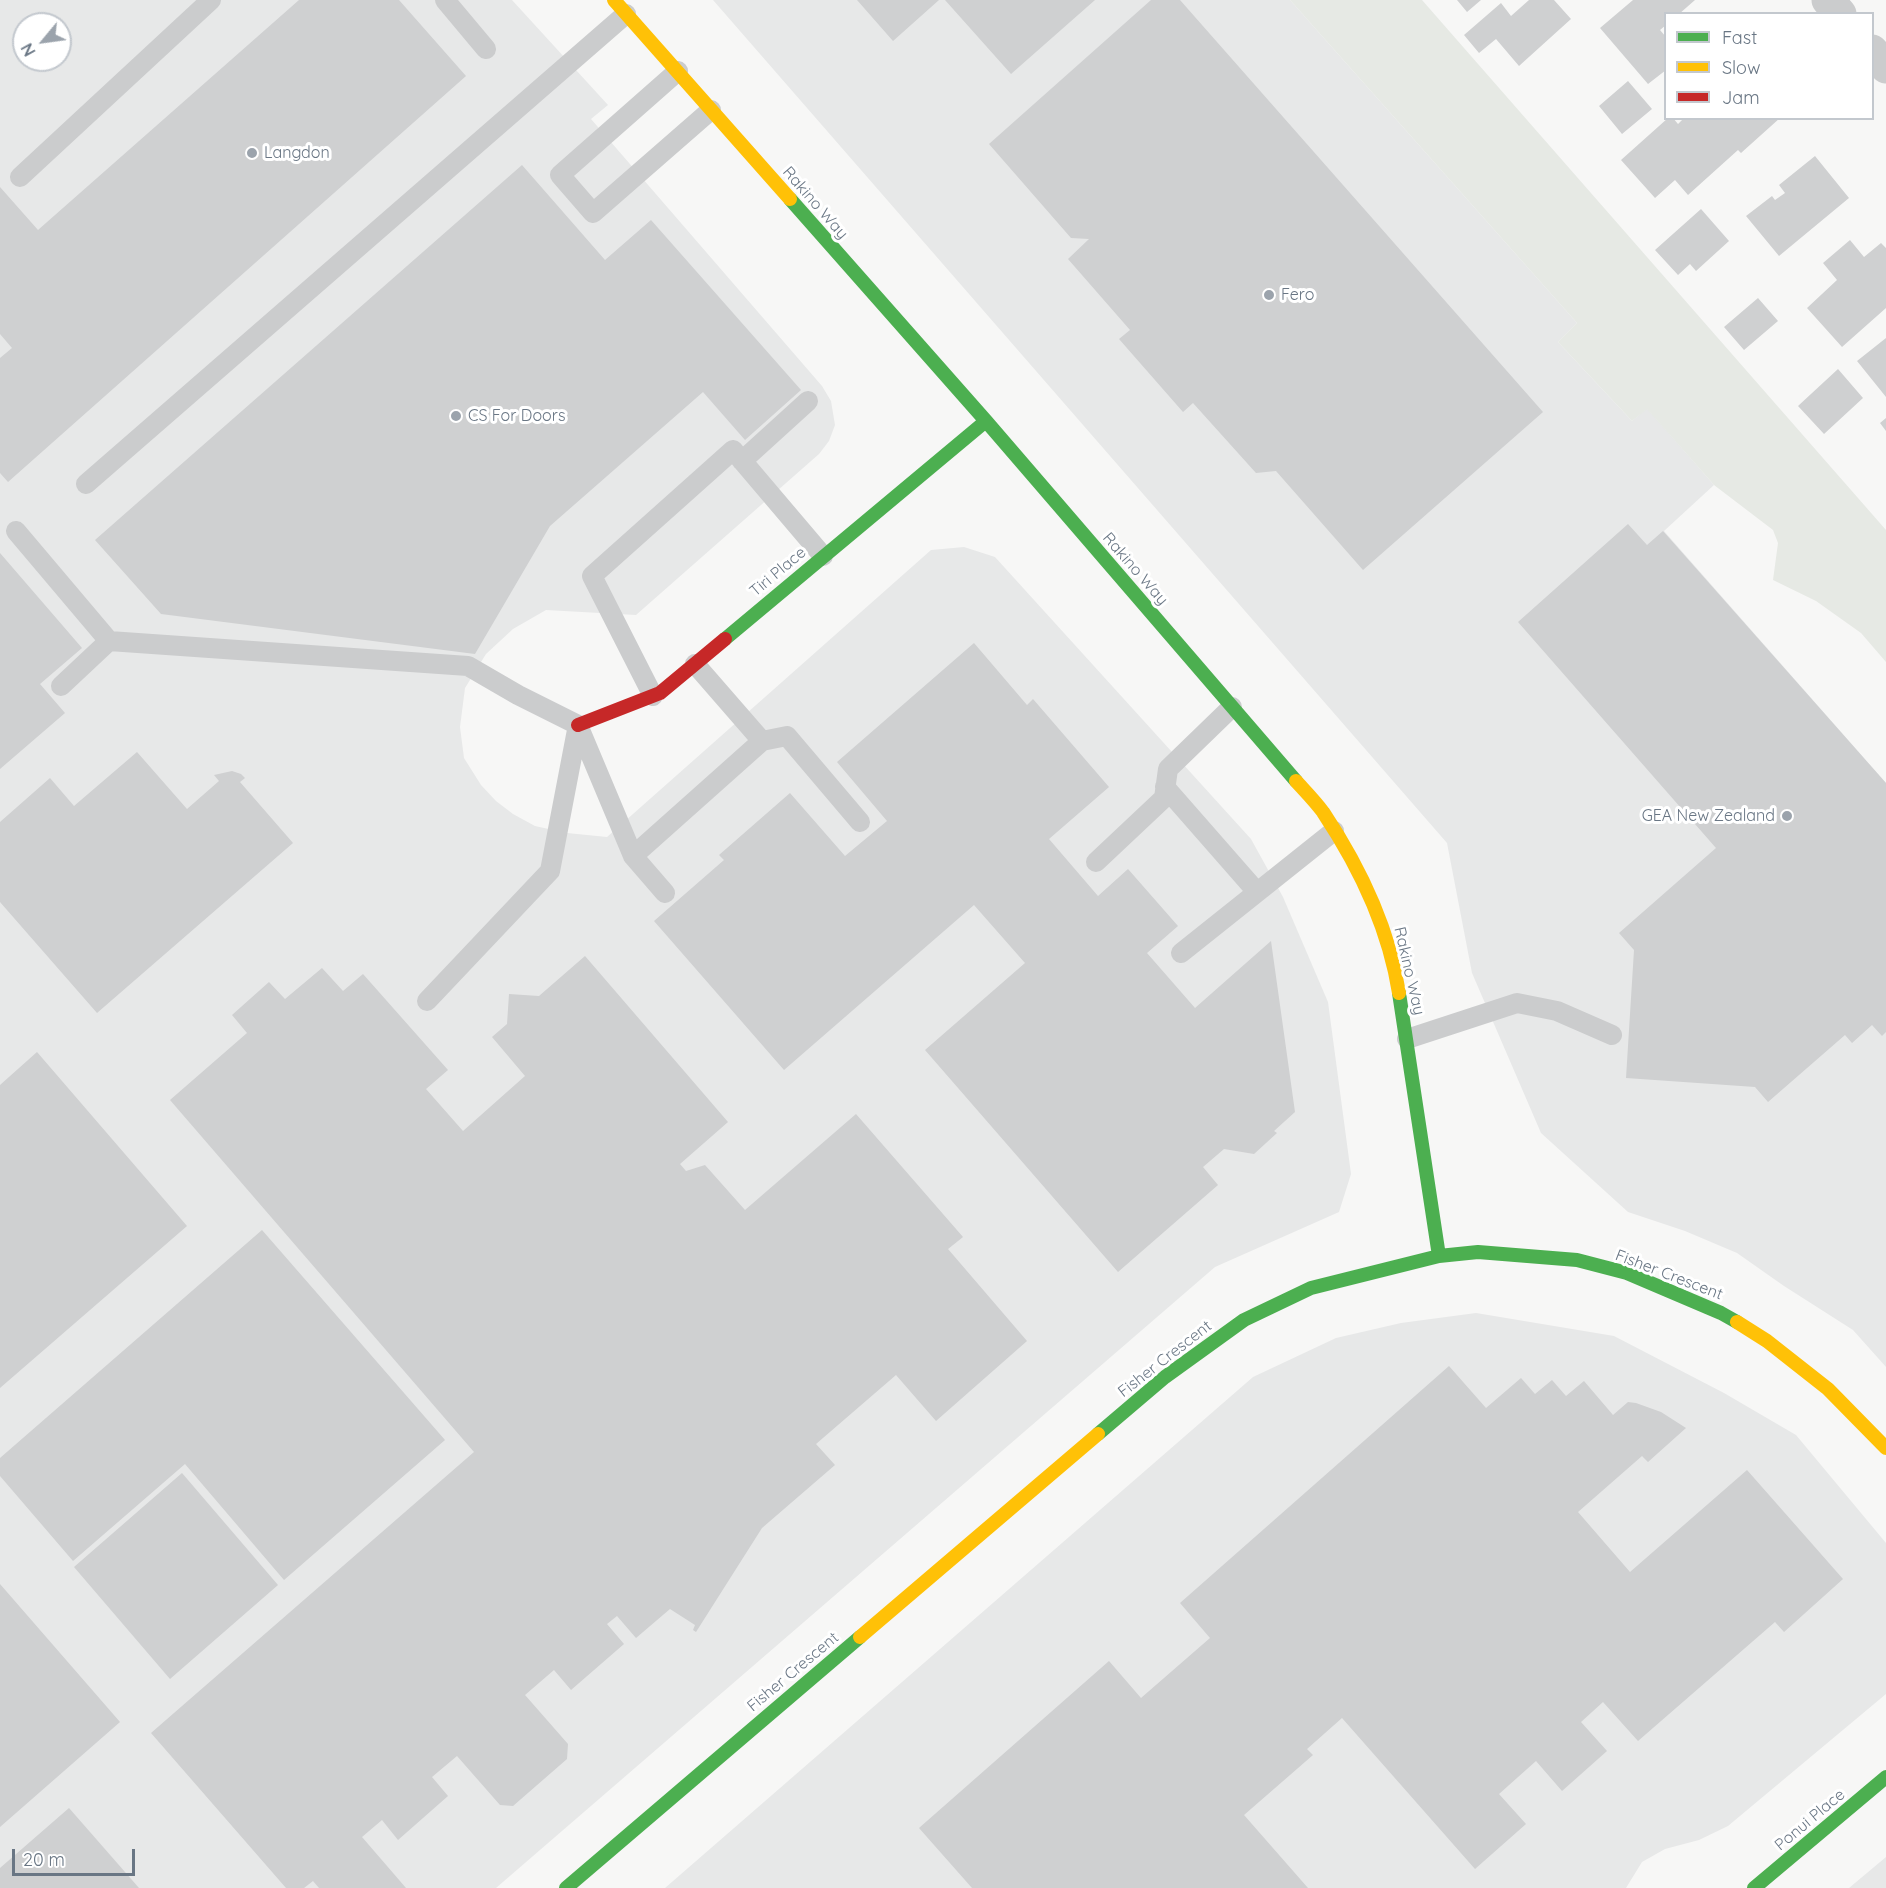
<!DOCTYPE html>
<style>
body{margin:0}
#map{position:relative;width:1886px;height:1888px;overflow:hidden;background:#f7f7f6;font-family:Quicksand,sans-serif}
canvas{display:block}
.legend{position:absolute;left:1664px;top:12px;width:210px;height:108px;box-sizing:border-box;background:#fff;border:2px solid #c3c8ce;margin:0;padding:8px 10px;list-style:none;font-size:18px;color:#697684}
.legend li{display:flex;align-items:center;gap:12px;height:30px}
.legend b{width:30px;border:2px solid #c3c8ce}
.north{position:absolute;left:12px;top:12px;width:60px;height:60px;box-sizing:border-box;background:#fff;border:2px solid #c3c8ce;border-radius:50%;rotate:241deg;font-size:16px;font-weight:700;line-height:24px;text-align:center;color:#697684}
.north::after{content:'';display:block;margin:auto;width:21px;height:27px;background:#9ba3ac;clip-path:polygon(50% 0,100% 100%,50% 72%,0 100%)}
.scale{position:absolute;left:12px;top:1849px;width:123px;height:27px;box-sizing:border-box;border:3px solid #697684;border-top:0;padding-left:8px;font-size:18px;line-height:21px;white-space:nowrap;color:#697684;-webkit-text-stroke:4px #fff;paint-order:stroke}
</style>
<div id="map">
<canvas width="1886" height="1888"></canvas>
<ul class="legend">
<li><b style="height:8px;background:#4caf50"></b>Fast</li>
<li><b style="height:8px;background:#ffc107"></b>Slow</li>
<li><b style="height:8px;background:#c62828"></b>Jam</li>
</ul>
<div class="north">N</div>
<div class="scale">20 m</div>
</div>
<script>
const context = document.querySelector('canvas').getContext('2d');
context.lineJoin = 'round';
function fillPath(path, color) {
  context.fillStyle = color;
  context.fill(path, 'evenodd');
}
function strokePath(path, color, width, dash) {
  context.strokeStyle = color;
  context.lineWidth = width;
  context.lineCap = dash ? 'butt' : 'round';
  context.setLineDash(dash || []);
  context.stroke(path);
}
function drawText(font, color, halo, rows, align = 'center') {
  context.font = font + ' Quicksand,sans-serif';
  context.lineWidth = 6;
  context.setLineDash([]);
  context.textBaseline = 'middle';
  context.strokeStyle = halo;
  context.fillStyle = color;
  for (const [text, x, y, turn = 0] of rows) {
    context.save();
    context.translate(x, y);
    context.rotate((+turn || 0) * Math.PI / 180);
    context.textAlign = isNaN(turn) ? turn : align;
    if (halo) context.strokeText(text, 0, 0);
    context.fillText(text, 0, 0);
    context.restore();
  }
}
const built = new Path2D(`
 M 0,0 L 512,0 L 608,105 L 591,119 L 822,386 L 831,401 L 835,425 L 829,441 L 819,454 L 636,615 L 546,610 L 513,629 L 486,654 L 465,688 L 460,727 L 464,758 L 481,785 L 496,801 L 513,814 L 535,826 L 567,833 L 607,837 L 931,550 L 964,547 L 995,557 L 1251,839 L 1283,897 L 1328,1002 L 1351,1174 L 1339,1212 L 1215,1267 L 496,1888 L 0,1888 ZM 24,24 L 60,24 L 60,60 L 24,60 Z
 M 713,0 L 1290,0 L 1577,323 L 1558,342 L 1632,421 L 1647,408 L 1714,485 L 1664,531 L 1886,783 L 1886,1367 L 1853,1330 L 1784,1286 L 1737,1253 L 1685,1231 L 1628,1212 L 1541,1133 L 1472,973 L 1447,843 Z
 M 1476,1313 L 1614,1336 L 1724,1393 L 1796,1435 L 1886,1543 L 1886,1694 L 1728,1826 L 1699,1840 L 1665,1849 L 1642,1862 L 1626,1888 L 665,1888 L 1253,1377 L 1336,1338 L 1401,1323 Z
 M 1886,1857 L 1886,1888 L 1849,1888 Z`);
const green = new Path2D(`
 M 1290,0 L 1422,0 L 1886,530 L 1886,662 L 1861,633 L 1816,601 L 1773,580 L 1778,543 L 1773,530 L 1714,485 L 1647,409 L 1632,421 L 1558,342 L 1577,323 Z`);
const building = new Path2D(`
 M 299,0 L 399,0 L 466,76 L 8,482 L 0,473 L 0,358 L 12,348 L 0,334 L 0,187 L 38,230 Z
 M 857,0 L 939,0 L 893,41 Z
 M 945,0 L 1095,0 L 1011,74 Z
 M 1151,0 L 1180,0 L 1543,412 L 1363,570 L 1276,471 L 1256,473 L 1193,403 L 1183,412 L 1119,339 L 1130,330 L 1068,259 L 1089,239 L 1071,238 L 989,144 Z
 M 1457,0 L 1481,0 L 1467,12 Z
 M 1529,0 L 1554,0 L 1571,19 L 1519,66 L 1496,39 L 1479,53 L 1464,35 L 1501,3 L 1511,16 Z
 M 1633,0 L 1695,0 L 1679,14 L 1666,14 L 1666,25 L 1660,30 L 1666,37 L 1666,70 L 1648,84 L 1600,28 Z
 M 1628,81 L 1652,109 L 1622,134 L 1599,106 Z
 M 1668,118 L 1673,118 L 1678,124 L 1684,118 L 1780,118 L 1741,153 L 1738,150 L 1688,195 L 1675,180 L 1655,198 L 1621,160 Z
 M 1815,156 L 1849,198 L 1779,256 L 1746,216 L 1772,196 L 1775,200 L 1785,193 L 1779,185 Z
 M 522,165 L 605,260 L 651,220 L 801,390 L 745,440 L 703,392 L 550,526 L 475,654 L 161,614 L 95,540 Z
 M 1701,209 L 1729,241 L 1696,271 L 1690,264 L 1678,275 L 1655,250 Z
 M 1850,240 L 1864,257 L 1881,243 L 1886,248 L 1886,308 L 1842,347 L 1807,308 L 1837,280 L 1823,263 Z
 M 1758,298 L 1778,321 L 1744,350 L 1724,327 Z
 M 1886,338 L 1886,397 L 1857,361 Z
 M 1838,369 L 1863,398 L 1824,434 L 1798,406 Z
 M 1886,418 L 1886,431 L 1880,423 Z
 M 1628,524 L 1647,545 L 1663,531 L 1886,783 L 1886,1032 L 1882,1036 L 1872,1025 L 1852,1043 L 1845,1035 L 1768,1102 L 1755,1087 L 1626,1078 L 1634,950 L 1619,933 L 1716,848 L 1518,622 Z
 M 0,553 L 82,648 L 40,684 L 65,713 L 0,769 Z
 M 974,643 L 1027,705 L 1033,699 L 1109,787 L 1049,839 L 1098,896 L 1128,869 L 1178,926 L 1147,953 L 1195,1008 L 1271,941 L 1295,1112 L 1274,1131 L 1277,1133 L 1254,1154 L 1224,1149 L 1203,1167 L 1218,1185 L 1118,1272 L 925,1050 L 1025,963 L 974,905 L 784,1070 L 654,921 L 724,860 L 719,855 L 790,793 L 845,856 L 887,821 L 837,762 Z
 M 137,752 L 187,809 L 219,781 L 214,775 L 232,771 L 241,774 L 245,778 L 240,782 L 293,843 L 97,1013 L 0,902 L 0,822 L 50,778 L 74,806 Z
 M 585,956 L 728,1122 L 680,1164 L 686,1171 L 705,1165 L 745,1210 L 856,1114 L 963,1237 L 948,1249 L 1027,1341 L 936,1421 L 896,1375 L 816,1444 L 835,1465 L 762,1528 L 696,1632 L 693,1630 L 695,1625 L 670,1609 L 636,1638 L 617,1616 L 607,1624 L 624,1644 L 571,1690 L 554,1670 L 525,1695 L 568,1744 L 567,1759 L 513,1806 L 500,1805 L 457,1756 L 432,1777 L 448,1796 L 398,1840 L 382,1820 L 362,1837 L 406,1888 L 319,1888 L 313,1881 L 304,1888 L 286,1888 L 151,1733 L 474,1452 L 170,1100 L 247,1033 L 232,1015 L 269,982 L 285,999 L 322,968 L 343,991 L 363,974 L 448,1070 L 426,1089 L 463,1131 L 525,1076 L 492,1037 L 507,1024 L 509,994 L 539,996 Z
 M 37,1052 L 187,1226 L 0,1388 L 0,1085 Z
 M 262,1230 L 445,1440 L 284,1580 L 185,1464 L 73,1561 L 0,1476 L 0,1458 Z
 M 1449,1366 L 1486,1408 L 1521,1378 L 1535,1394 L 1552,1380 L 1566,1396 L 1584,1381 L 1613,1415 L 1628,1402 L 1636,1403 L 1661,1412 L 1686,1428 L 1648,1462 L 1642,1456 L 1578,1512 L 1630,1572 L 1747,1470 L 1843,1579 L 1784,1632 L 1775,1622 L 1638,1741 L 1603,1702 L 1581,1722 L 1607,1751 L 1562,1791 L 1536,1761 L 1499,1794 L 1526,1824 L 1475,1869 L 1342,1718 L 1307,1749 L 1313,1755 L 1244,1815 L 1308,1888 L 972,1888 L 919,1828 L 1109,1661 L 1141,1698 L 1210,1638 L 1180,1603 Z
 M 182,1473 L 278,1585 L 170,1679 L 74,1567 Z
 M 0,1584 L 120,1722 L 0,1827 Z
 M 69,1808 L 139,1888 L 0,1888 L 0,1868 Z`);
const lane = new Path2D(`
 M 445,0 L 486,49
 M 678,71 L 560,175 L 593,213 L 711,110
 M 20,177 L 211,0
 M 742,461 L 808,401
 M 86,484 L 626,14
 M 16,531 L 109,641 L 468,666 L 518,695 L 578,725
 M 695,664 L 762,741 L 787,736 L 860,822
 M 61,686 L 109,641
 M 653,696 L 592,576 L 733,450 L 823,556
 M 1165,787 L 1257,892
 M 633,856 L 762,741
 M 1096,862 L 1164,798 L 1168,769 L 1232,707
 M 1181,953 L 1334,831
 M 427,1001 L 550,871 L 578,725 L 633,856 L 665,893
 M 1407,1039 L 1517,1003 L 1557,1011 L 1612,1035`);
const street = new Path2D(`
 M 1828,0 L 1840,14
 M 1872,51 L 1886,67`);
const fast = new Path2D(`
 M 790,199 L 986,421 L 1296,781
 M 725,639 L 986,421
 M 1399,993 L 1439,1256
 M 1098,1434 L 1165,1377 L 1244,1320 L 1311,1288 L 1439,1256 L 1478,1252 L 1577,1260 L 1627,1273 L 1721,1313 L 1737,1322
 M 566,1888 L 860,1637
 M 1754,1888 L 1886,1777`);
const slow = new Path2D(`
 M 614,0 L 790,199
 M 1296,781 C 1305,791 1315,801 1323,812 C 1359,866 1389,929 1399,993
 M 1737,1322 L 1767,1341 L 1828,1389 L 1886,1448
 M 860,1637 L 1098,1434`);
const jam = new Path2D(`
 M 578,725 L 660,693 L 725,639`);
const markers = [
 [252,153,6,"#9ba3ac"],
 [1269,295,6,"#9ba3ac"],
 [456,416,6,"#9ba3ac"],
 [1787,816,6,"#9ba3ac"]
];
const poiNames = [
 ["Langdon",264,153],
 ["Fero",1281,295],
 ["CS For Doors",468,416],
 ["GEA New Zealand",1775,816,"right"]
];
const streetNames = [
 ["Rakino Way",815,203,49],
 ["Rakino Way",1135,569,49],
 ["Tiri Place",778,572,-40],
 ["Rakino Way",1409,971,77],
 ["Fisher Crescent",1669,1275,21],
 ["Fisher Crescent",1165,1359,-38],
 ["Fisher Crescent",793,1672,-40],
 ["Ponui Place",1810,1820,-40]
];
fillPath(built, '#e7e8e8');
fillPath(green, '#e6e9e4');
fillPath(building, '#cfd0d1');
strokePath(lane, '#cbcccd', 20);
strokePath(street, '#cbcccd', 33);
strokePath(fast, '#4caf50', 14);
strokePath(slow, '#ffc107', 14);
strokePath(jam, '#c62828', 14);
for (const [x, y, r, color] of markers) {
  const dot = new Path2D();
  dot.arc(x, y, r, 0, 2 * Math.PI);
  context.fillStyle = color;
  context.fill(dot);
  strokePath(dot, '#fff', 2);
}
drawText('16px', '#697684', '#fff', poiNames, 'left');
drawText('16px', '#697684', '#fff', streetNames);
</script>
